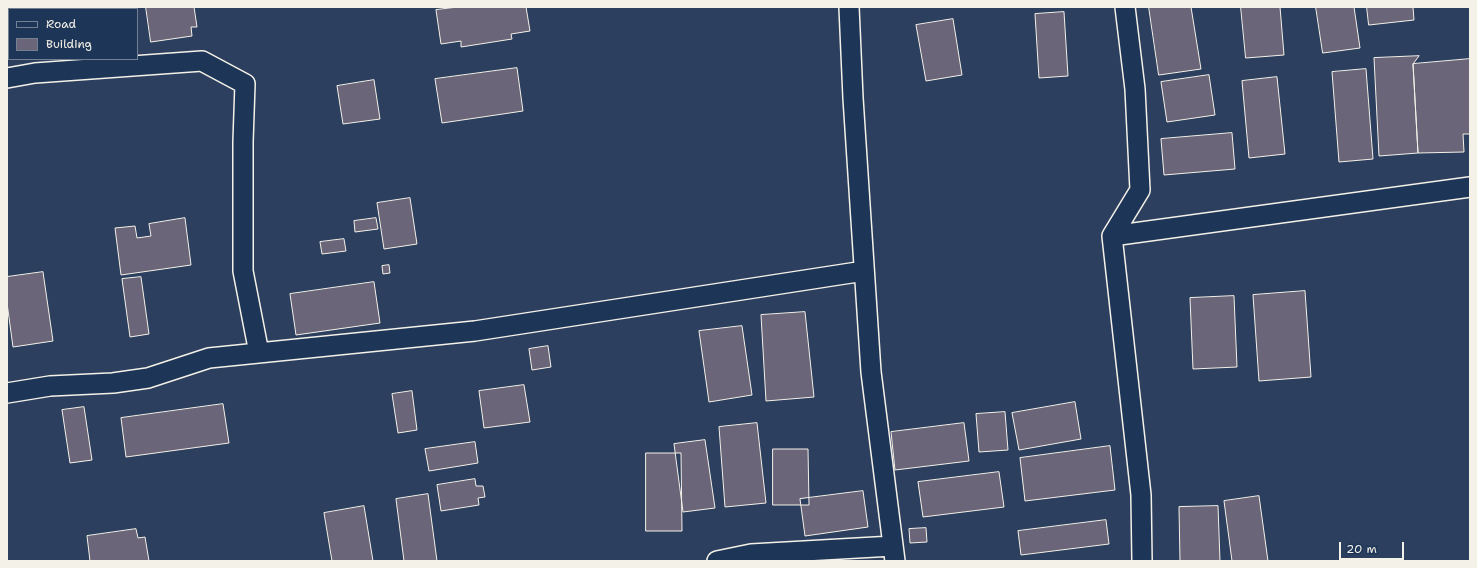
<!DOCTYPE html>
<style>
body{margin:0}
#map{position:relative;width:1477px;height:568px;overflow:hidden;background:#2c3f5e;font-family:"Shantell Sans",sans-serif}
canvas{display:block}
.frame{position:absolute;inset:0;border:8px solid #f4f1e8;pointer-events:none}
.legend{position:absolute;left:8px;top:8px;width:130px;height:52px;box-sizing:border-box;background:#1d3557;border:1px solid #738091;margin:0;padding:5px 7px;list-style:none;font-size:12px;color:#f4f1e8}
.legend li{display:flex;align-items:center;gap:8px;height:20px}
.legend b{width:20px;border:1px solid #738091}
.scale{position:absolute;left:1339px;top:542px;width:65px;height:18px;box-sizing:border-box;border:2px solid #f4f1e8;border-top:0;padding-left:5px;font-size:12px;line-height:14px;white-space:nowrap;color:#f4f1e8;-webkit-text-stroke:3px #1d3557;paint-order:stroke}
</style>
<div id="map">
<canvas width="1477" height="568"></canvas>
<div class="frame"></div>
<ul class="legend">
<li><b style="height:5px;background:#1d3557"></b>Road</li>
<li><b style="height:11px;background:#6a6578"></b>Building</li>
</ul>
<div class="scale">20 m</div>
</div>
<script>
const context = document.querySelector('canvas').getContext('2d');
context.lineJoin = 'round';
function fillPath(path, color) {
  context.fillStyle = color;
  context.fill(path, 'evenodd');
}
function strokePath(path, color, width, dash) {
  context.strokeStyle = color;
  context.lineWidth = width;
  context.lineCap = dash ? 'butt' : 'round';
  context.setLineDash(dash || []);
  context.stroke(path);
}
const building = new Path2D(`
 M 146,7 L 194,7 L 197,27 L 191,27 L 192,36 L 151,42 Z
 M 458,7 L 526,7 L 530,31 L 511,34 L 512,39 L 461,47 L 461,41 L 441,44 L 436,10 Z
 M 1149,7 L 1191,7 L 1201,69 L 1159,75 Z
 M 1241,7 L 1280,7 L 1284,55 L 1246,58 Z
 M 1316,7 L 1354,7 L 1360,48 L 1323,53 Z
 M 1367,7 L 1413,7 L 1414,20 L 1369,25 Z
 M 1064,12 L 1068,76 L 1039,78 L 1035,14 Z
 M 953,19 L 962,75 L 926,81 L 916,25 Z
 M 1419,56 L 1413,64 L 1418,153 L 1379,156 L 1374,58 Z
 M 1470,59 L 1470,134 L 1463,134 L 1464,152 L 1418,153 L 1413,64 Z
 M 517,68 L 523,111 L 442,123 L 435,79 Z
 M 1366,69 L 1373,159 L 1339,162 L 1332,72 Z
 M 1209,75 L 1215,115 L 1167,122 L 1161,82 Z
 M 1277,77 L 1285,154 L 1249,158 L 1242,81 Z
 M 374,80 L 380,119 L 343,124 L 337,86 Z
 M 1232,133 L 1235,169 L 1164,175 L 1161,139 Z
 M 410,198 L 417,244 L 384,249 L 377,203 Z
 M 185,218 L 191,265 L 121,275 L 115,228 L 135,226 L 137,238 L 151,236 L 149,224 Z
 M 376,218 L 378,229 L 355,232 L 354,221 Z
 M 344,239 L 346,251 L 322,254 L 320,242 Z
 M 389,265 L 390,273 L 383,274 L 382,266 Z
 M 43,272 L 53,341 L 13,347 L 7,303 L 7,277 Z
 M 141,277 L 149,334 L 130,337 L 122,279 Z
 M 374,282 L 380,323 L 296,335 L 290,294 Z
 M 1305,291 L 1311,377 L 1259,381 L 1253,295 Z
 M 1234,296 L 1237,367 L 1193,369 L 1190,298 Z
 M 805,312 L 814,397 L 766,401 L 761,315 Z
 M 742,326 L 752,395 L 709,402 L 699,331 Z
 M 548,346 L 551,367 L 532,370 L 529,349 Z
 M 524,385 L 530,422 L 484,428 L 479,391 Z
 M 412,391 L 417,430 L 398,433 L 392,394 Z
 M 1075,402 L 1081,439 L 1019,450 L 1012,413 Z
 M 223,404 L 229,443 L 126,457 L 121,418 Z
 M 84,407 L 92,460 L 70,463 L 62,410 Z
 M 1005,412 L 1008,450 L 979,452 L 976,414 Z
 M 757,423 L 766,503 L 725,507 L 719,427 Z
 M 964,423 L 969,461 L 895,470 L 891,432 Z
 M 705,440 L 715,508 L 683,512 L 674,444 Z
 M 475,442 L 478,463 L 429,471 L 425,449 Z
 M 1110,446 L 1115,490 L 1025,501 L 1020,458 Z
 M 773,449 L 808,449 L 809,505 L 773,505 Z
 M 646,453 L 681,453 L 682,531 L 646,531 Z
 M 999,472 L 1004,507 L 923,517 L 918,482 Z
 M 475,479 L 476,486 L 483,486 L 485,497 L 478,498 L 479,505 L 441,511 L 437,485 Z
 M 863,491 L 868,527 L 805,536 L 800,499 Z
 M 428,494 L 437,561 L 404,561 L 396,499 Z
 M 1259,496 L 1268,561 L 1232,561 L 1224,501 Z
 M 364,506 L 373,561 L 332,561 L 324,513 Z
 M 1218,506 L 1220,561 L 1180,561 L 1179,507 Z
 M 1106,520 L 1109,544 L 1021,555 L 1018,531 Z
 M 926,528 L 927,542 L 910,543 L 909,529 Z
 M 136,529 L 138,538 L 145,537 L 149,561 L 90,561 L 87,536 Z`);
const street = new Path2D(`
 M 849,7 L 853,98 L 871,372 L 895,561
 M 1125,7 L 1135,89 L 1140,190 L 1112,236 L 1141,495 L 1142,561
 M 7,78 L 35,73 L 202,61 L 245,84 L 243,142 L 243,271 L 259,353
 M 1112,236 L 1470,187
 M 7,393 L 50,386 L 113,383 L 148,378 L 209,358 L 475,331 L 864,271
 M 717,561 L 751,554 L 893,546`);
fillPath(building, '#6a6578');
strokePath(building, '#f4f1e8', 1);
strokePath(street, '#f4f1e8', 22);
strokePath(street, '#1d3557', 19);
</script>
